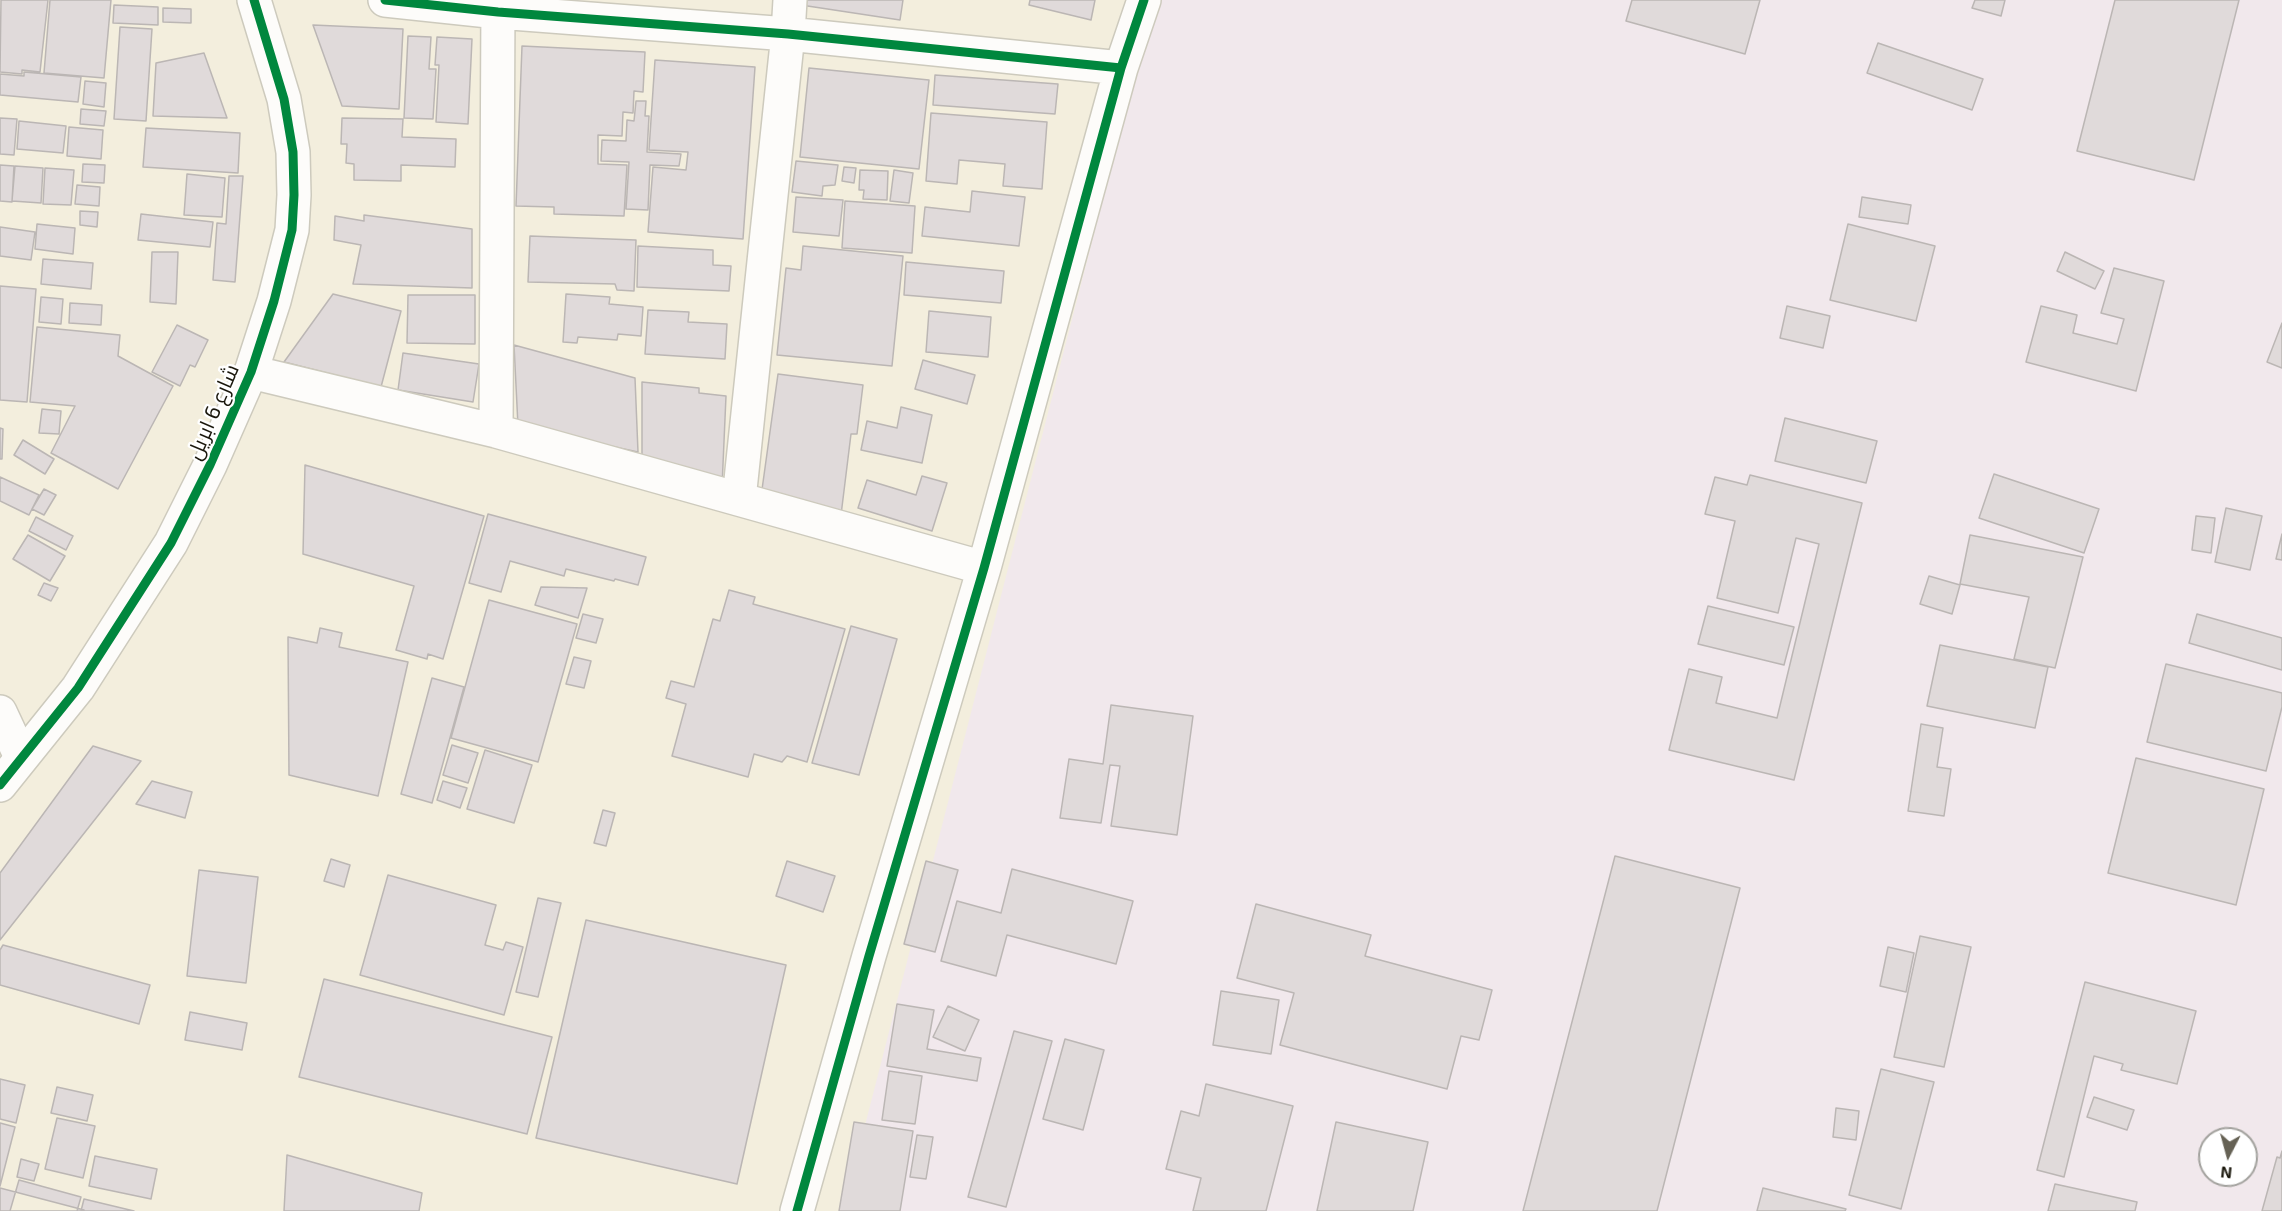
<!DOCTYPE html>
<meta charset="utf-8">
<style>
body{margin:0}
#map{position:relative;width:2282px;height:1211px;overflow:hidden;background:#f3eedd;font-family:"Exo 2",sans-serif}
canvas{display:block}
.north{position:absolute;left:2198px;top:1127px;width:60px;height:60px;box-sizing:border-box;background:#fff;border:2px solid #a3a29e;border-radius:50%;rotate:186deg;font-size:16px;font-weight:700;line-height:24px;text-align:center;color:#1a170c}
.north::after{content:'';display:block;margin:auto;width:21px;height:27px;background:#666255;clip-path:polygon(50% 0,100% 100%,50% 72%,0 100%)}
</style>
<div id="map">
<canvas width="2282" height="1211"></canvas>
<div class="north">N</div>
</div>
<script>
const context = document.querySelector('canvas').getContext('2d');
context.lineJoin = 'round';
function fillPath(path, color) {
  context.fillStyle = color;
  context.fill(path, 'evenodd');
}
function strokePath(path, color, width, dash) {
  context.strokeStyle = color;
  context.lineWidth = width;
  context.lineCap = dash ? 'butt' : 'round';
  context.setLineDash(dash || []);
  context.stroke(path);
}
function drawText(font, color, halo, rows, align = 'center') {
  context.font = font + ' "Exo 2",Cairo,sans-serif';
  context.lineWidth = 4.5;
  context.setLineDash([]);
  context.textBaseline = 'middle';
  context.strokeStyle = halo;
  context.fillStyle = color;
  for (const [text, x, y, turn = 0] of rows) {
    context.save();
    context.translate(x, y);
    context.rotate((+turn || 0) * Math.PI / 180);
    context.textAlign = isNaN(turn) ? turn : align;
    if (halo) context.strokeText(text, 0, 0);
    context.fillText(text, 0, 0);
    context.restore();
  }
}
const industrial = new Path2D(`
 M 1154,0 L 2282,0 L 2282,1211 L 843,1211 ZM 2210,1139 L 2246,1139 L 2246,1175 L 2210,1175 Z`);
const building = new Path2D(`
 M 1,0 L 48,0 L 40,72 L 22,70 L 22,74 L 0,72 Z
 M 50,0 L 111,0 L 104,78 L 44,73 Z
 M 802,0 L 903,0 L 900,20 L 801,5 Z
 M 1030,0 L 1095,0 L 1091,20 L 1029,5 Z
 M 1632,0 L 1760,0 L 1745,54 L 1626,21 Z
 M 1975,0 L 2005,0 L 2001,16 L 1972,8 Z
 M 2115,0 L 2239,0 L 2194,180 L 2077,151 Z
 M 114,5 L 158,7 L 158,25 L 113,23 Z
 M 163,8 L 191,9 L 191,23 L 163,22 Z
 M 313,25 L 403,29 L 399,109 L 342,106 Z
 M 120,27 L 152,29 L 146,121 L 114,119 Z
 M 408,36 L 431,37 L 429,69 L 436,69 L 433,119 L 404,118 Z
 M 437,37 L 472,39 L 468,124 L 436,122 L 439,65 L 435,65 Z
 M 1878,43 L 1983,79 L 1972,110 L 1867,73 Z
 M 522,46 L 645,52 L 643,92 L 634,91 L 633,113 L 623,112 L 622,136 L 598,135 L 598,164 L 627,165 L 624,216 L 554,214 L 554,207 L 516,206 Z
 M 204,53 L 227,118 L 153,116 L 156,63 Z
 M 655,60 L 755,67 L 743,239 L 648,232 L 653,167 L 686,170 L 688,152 L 649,150 Z
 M 809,68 L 929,80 L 919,169 L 800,157 Z
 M 24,72 L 81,77 L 78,102 L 0,95 L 0,74 L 24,76 Z
 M 935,75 L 1058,84 L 1055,114 L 933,105 Z
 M 85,81 L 106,83 L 104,107 L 83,104 Z
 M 636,101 L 646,101 L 645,116 L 649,116 L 647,152 L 681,154 L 679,166 L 650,165 L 648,210 L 626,209 L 629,162 L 601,161 L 602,140 L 626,141 L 627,120 L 634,121 Z
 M 81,109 L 106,111 L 104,126 L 80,124 Z
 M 931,113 L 1047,122 L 1042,189 L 1003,186 L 1005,164 L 959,160 L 957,184 L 926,181 Z
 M 0,118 L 17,119 L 14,155 L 0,154 Z
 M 342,118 L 403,119 L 402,137 L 456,139 L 455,167 L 401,165 L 401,181 L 354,180 L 354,164 L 346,163 L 347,144 L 341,144 Z
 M 19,121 L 66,126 L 63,153 L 17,149 Z
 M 69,127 L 103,130 L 101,159 L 67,156 Z
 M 146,128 L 240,133 L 238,173 L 143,167 Z
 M 796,161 L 838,165 L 835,185 L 823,186 L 822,196 L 792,192 Z
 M 83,164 L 105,165 L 104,183 L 82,182 Z
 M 0,165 L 14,166 L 12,202 L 0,201 Z
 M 15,166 L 43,168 L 41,203 L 12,201 Z
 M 844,167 L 856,168 L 854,183 L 842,181 Z
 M 45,168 L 74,170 L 71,205 L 43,204 Z
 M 860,170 L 888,171 L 887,200 L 863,199 L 864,190 L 859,190 Z
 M 894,170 L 913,173 L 909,203 L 890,201 Z
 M 187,174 L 225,178 L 222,217 L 184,215 Z
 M 229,176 L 243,176 L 235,282 L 213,280 L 217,223 L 226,224 Z
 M 77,185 L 100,187 L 99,206 L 75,204 Z
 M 972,191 L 1025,197 L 1019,246 L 922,236 L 925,207 L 970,212 Z
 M 796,197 L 843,200 L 839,236 L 793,232 Z
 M 1862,197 L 1911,205 L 1908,224 L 1859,217 Z
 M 845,201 L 915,206 L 912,253 L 842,248 Z
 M 80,211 L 98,212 L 97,227 L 80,225 Z
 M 141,214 L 213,222 L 210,247 L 138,240 Z
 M 364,215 L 472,229 L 472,288 L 353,284 L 361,245 L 334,240 L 335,216 L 364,221 Z
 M 37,224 L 75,228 L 73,254 L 35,249 Z
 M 1848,224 L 1935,246 L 1916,321 L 1830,300 Z
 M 0,227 L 35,232 L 31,260 L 0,256 Z
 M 530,236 L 636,240 L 634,291 L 617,290 L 615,284 L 528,282 Z
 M 638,246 L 713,250 L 713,265 L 731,266 L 729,291 L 637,287 Z
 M 803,246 L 903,256 L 892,366 L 777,355 L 786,268 L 801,270 Z
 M 152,252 L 178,252 L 176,304 L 150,302 Z
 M 2065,252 L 2104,271 L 2095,289 L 2057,271 Z
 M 43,259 L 93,263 L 91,289 L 41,284 Z
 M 906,262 L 1004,271 L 1001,303 L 904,295 Z
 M 2114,268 L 2164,281 L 2136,391 L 2026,362 L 2041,306 L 2077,315 L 2073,333 L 2117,344 L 2124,319 L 2101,313 Z
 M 0,286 L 36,289 L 27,402 L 0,400 Z
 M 333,294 L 401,311 L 381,387 L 284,362 Z
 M 566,294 L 610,297 L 609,304 L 643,307 L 641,336 L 618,334 L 617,340 L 578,337 L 577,343 L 563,342 Z
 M 408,295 L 475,295 L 475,344 L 407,343 Z
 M 41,297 L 63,299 L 61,324 L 39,322 Z
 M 70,303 L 102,305 L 101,325 L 69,323 Z
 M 1787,306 L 1830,316 L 1823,348 L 1780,338 Z
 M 648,310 L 689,312 L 688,322 L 727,324 L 725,359 L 645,354 Z
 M 929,311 L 991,317 L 988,357 L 926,352 Z
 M 2282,323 L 2282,368 L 2267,362 Z
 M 177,325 L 208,340 L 195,367 L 190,365 L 180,386 L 152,372 Z
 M 37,327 L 120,335 L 118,356 L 173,386 L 118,489 L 51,453 L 75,406 L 30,402 Z
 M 514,345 L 635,378 L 638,452 L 518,426 Z
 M 403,353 L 479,364 L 473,402 L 398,390 Z
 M 923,360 L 975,375 L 967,404 L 915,389 Z
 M 778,374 L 863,385 L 857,434 L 851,434 L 841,515 L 760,504 Z
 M 642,382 L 699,388 L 699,393 L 726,396 L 722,487 L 642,466 Z
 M 901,407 L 932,415 L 922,463 L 861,450 L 867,421 L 897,428 Z
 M 42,409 L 61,411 L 59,434 L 39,433 Z
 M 1785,418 L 1877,441 L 1866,483 L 1775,461 Z
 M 0,428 L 3,429 L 2,459 L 0,459 Z
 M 23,440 L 54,459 L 45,474 L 14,455 Z
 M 305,465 L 484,516 L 443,659 L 428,654 L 427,659 L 396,650 L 414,586 L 303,554 Z
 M 1994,474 L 2099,509 L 2084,553 L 1979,518 Z
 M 1750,475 L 1862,503 L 1794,780 L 1669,750 L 1689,669 L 1722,677 L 1716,703 L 1777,718 L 1819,544 L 1796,538 L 1778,613 L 1717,598 L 1735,521 L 1705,514 L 1715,477 L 1747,485 Z
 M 922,476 L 947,483 L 932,531 L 858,508 L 867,480 L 916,495 Z
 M 0,477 L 39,495 L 29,515 L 0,501 Z
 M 44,489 L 56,495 L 44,515 L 32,509 Z
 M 2226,508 L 2262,516 L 2250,570 L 2215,562 Z
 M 488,514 L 646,557 L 638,585 L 615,579 L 614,581 L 566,569 L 564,576 L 510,561 L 501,592 L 469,583 Z
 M 2196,516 L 2215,518 L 2211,553 L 2192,550 Z
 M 36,517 L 73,536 L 66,550 L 29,531 Z
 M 2282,534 L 2282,560 L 2276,559 Z
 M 28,535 L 65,556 L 50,581 L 13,559 Z
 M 1970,535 L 2083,557 L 2055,668 L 2014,659 L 2029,597 L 1960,584 Z
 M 1929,576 L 1960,585 L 1952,614 L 1920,604 Z
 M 44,583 L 58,588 L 51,601 L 38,595 Z
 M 541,587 L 587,588 L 578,618 L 535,605 Z
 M 729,590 L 755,597 L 753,604 L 845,629 L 807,762 L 787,756 L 782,762 L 754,754 L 748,777 L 672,756 L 686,704 L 666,698 L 671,681 L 694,687 L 713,619 L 720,621 Z
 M 489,600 L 577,624 L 538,762 L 451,738 Z
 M 1708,606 L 1794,627 L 1784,665 L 1698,644 Z
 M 583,614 L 603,619 L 596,643 L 576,638 Z
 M 2197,614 L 2282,638 L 2282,670 L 2189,643 Z
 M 851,626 L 897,639 L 859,775 L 812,763 Z
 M 320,628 L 342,633 L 339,647 L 408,662 L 378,796 L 289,775 L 288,637 L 317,643 Z
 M 1940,645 L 2048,667 L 2035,728 L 1927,706 Z
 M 574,657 L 591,661 L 584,688 L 566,684 Z
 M 2166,664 L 2282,693 L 2282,707 L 2266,771 L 2147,742 Z
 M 432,678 L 464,687 L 432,803 L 401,794 Z
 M 1111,705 L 1193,716 L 1177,835 L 1111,826 L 1120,766 L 1110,765 L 1101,823 L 1060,818 L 1069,759 L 1103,764 Z
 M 1921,724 L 1943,728 L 1937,767 L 1951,769 L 1944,816 L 1908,811 Z
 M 452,745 L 478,753 L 468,783 L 443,775 Z
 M 93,746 L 141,761 L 0,940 L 0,873 Z
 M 485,750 L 532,765 L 514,823 L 467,809 Z
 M 2136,758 L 2264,789 L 2236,905 L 2108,873 Z
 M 152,781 L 192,792 L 185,818 L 136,804 Z
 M 443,781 L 467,788 L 460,808 L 437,800 Z
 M 603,810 L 615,813 L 606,846 L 594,843 Z
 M 1615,856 L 1740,888 L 1657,1211 L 1523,1211 Z
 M 331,859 L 350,865 L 344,887 L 324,881 Z
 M 787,861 L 835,876 L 823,912 L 776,896 Z
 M 926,861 L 958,870 L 935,952 L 904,944 Z
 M 1012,869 L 1133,901 L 1116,964 L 1007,935 L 996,976 L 941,961 L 957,901 L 1001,913 Z
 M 199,870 L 258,877 L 246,983 L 187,976 Z
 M 388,875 L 496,905 L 485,945 L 503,950 L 506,942 L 523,947 L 504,1015 L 360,975 Z
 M 538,898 L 561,903 L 538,997 L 516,992 Z
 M 1256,904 L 1371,935 L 1365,956 L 1492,990 L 1479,1040 L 1461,1036 L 1447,1089 L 1280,1045 L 1294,993 L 1237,978 Z
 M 586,920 L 786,965 L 737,1184 L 536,1138 Z
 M 1920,936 L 1971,947 L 1944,1067 L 1894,1057 Z
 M 3,945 L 150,985 L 139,1024 L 0,985 L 0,950 Z
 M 1888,947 L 1914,953 L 1906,992 L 1880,986 Z
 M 324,979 L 552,1037 L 527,1134 L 299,1077 Z
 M 2085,982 L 2196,1011 L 2177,1084 L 2121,1070 L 2123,1064 L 2094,1056 L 2064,1177 L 2037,1170 Z
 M 1221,991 L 1279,1000 L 1271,1054 L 1213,1045 Z
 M 897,1004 L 934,1010 L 927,1049 L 981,1058 L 977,1081 L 887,1066 Z
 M 948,1006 L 979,1020 L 965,1051 L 933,1037 Z
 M 190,1012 L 247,1023 L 242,1050 L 185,1040 Z
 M 1014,1031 L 1052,1041 L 1006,1207 L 968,1197 Z
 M 1065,1039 L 1104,1050 L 1083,1130 L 1043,1119 Z
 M 1881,1069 L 1934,1082 L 1901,1209 L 1849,1195 Z
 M 889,1071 L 922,1076 L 915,1124 L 882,1120 Z
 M 0,1079 L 25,1085 L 16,1123 L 0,1119 Z
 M 1206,1084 L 1293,1106 L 1266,1211 L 1193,1211 L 1201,1178 L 1166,1169 L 1181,1111 L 1199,1116 Z
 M 57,1087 L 93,1095 L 87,1121 L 51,1113 Z
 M 2094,1097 L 2134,1110 L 2127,1130 L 2087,1117 Z
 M 1836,1108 L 1859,1111 L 1856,1140 L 1833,1137 Z
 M 57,1118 L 95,1126 L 83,1178 L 45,1169 Z
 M 854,1122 L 913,1131 L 900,1211 L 839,1211 Z
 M 1336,1122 L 1428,1142 L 1413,1211 L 1317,1211 Z
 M 0,1123 L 15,1127 L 0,1186 Z
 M 917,1135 L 933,1137 L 926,1179 L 910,1177 Z
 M 2282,1151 L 2282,1211 L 2262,1211 L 2277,1157 L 2280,1158 Z
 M 287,1155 L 422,1193 L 419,1211 L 284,1211 Z
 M 95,1156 L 157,1169 L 151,1199 L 89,1186 Z
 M 21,1159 L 39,1164 L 34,1181 L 17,1177 Z
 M 19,1180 L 81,1197 L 77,1211 L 10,1211 Z
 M 2055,1184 L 2137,1202 L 2135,1211 L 2048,1211 Z
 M 0,1188 L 84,1210 L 84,1211 L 0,1211 Z
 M 1763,1188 L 1846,1209 L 1845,1211 L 1757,1211 Z
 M 84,1199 L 134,1211 L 81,1211 Z`);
const street = new Path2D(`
 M 385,0 L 498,12 L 788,34 L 1121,68
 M 251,372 L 496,431 L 984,568
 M 496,431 L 498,0
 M 739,499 L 788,34 L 790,0
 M 0,712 L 21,757
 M 797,1211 L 869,956 L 984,568 L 1121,68 L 1144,0`);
const secondary = new Path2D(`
 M 0,785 L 78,688 L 171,543 L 210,465 L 251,372 L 274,301 L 292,230 L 294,195 L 293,152 L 284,99 L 254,0`);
const cycleway = new Path2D(`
 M 385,0 L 498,12 L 788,34 L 1121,68
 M 0,785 L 78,688 L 171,543 L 210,465 L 251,372 L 274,301 L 292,230 L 294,195 L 293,152 L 284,99 L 254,0
 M 797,1211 L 869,956 L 984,568 L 1121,68 L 1144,0`);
const streetNames = [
 ["شارع 6 ابريل",213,412,-67]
];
fillPath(industrial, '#f1e8ec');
fillPath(building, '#e0dada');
strokePath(building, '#bbb6b4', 1.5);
strokePath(street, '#cdcabd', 36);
strokePath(secondary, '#cdcabd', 36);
strokePath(street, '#fdfcfa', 33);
strokePath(secondary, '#fdfcfa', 33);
strokePath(cycleway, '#00873e', 9);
drawText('21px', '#1a170c', '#fff', streetNames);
</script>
